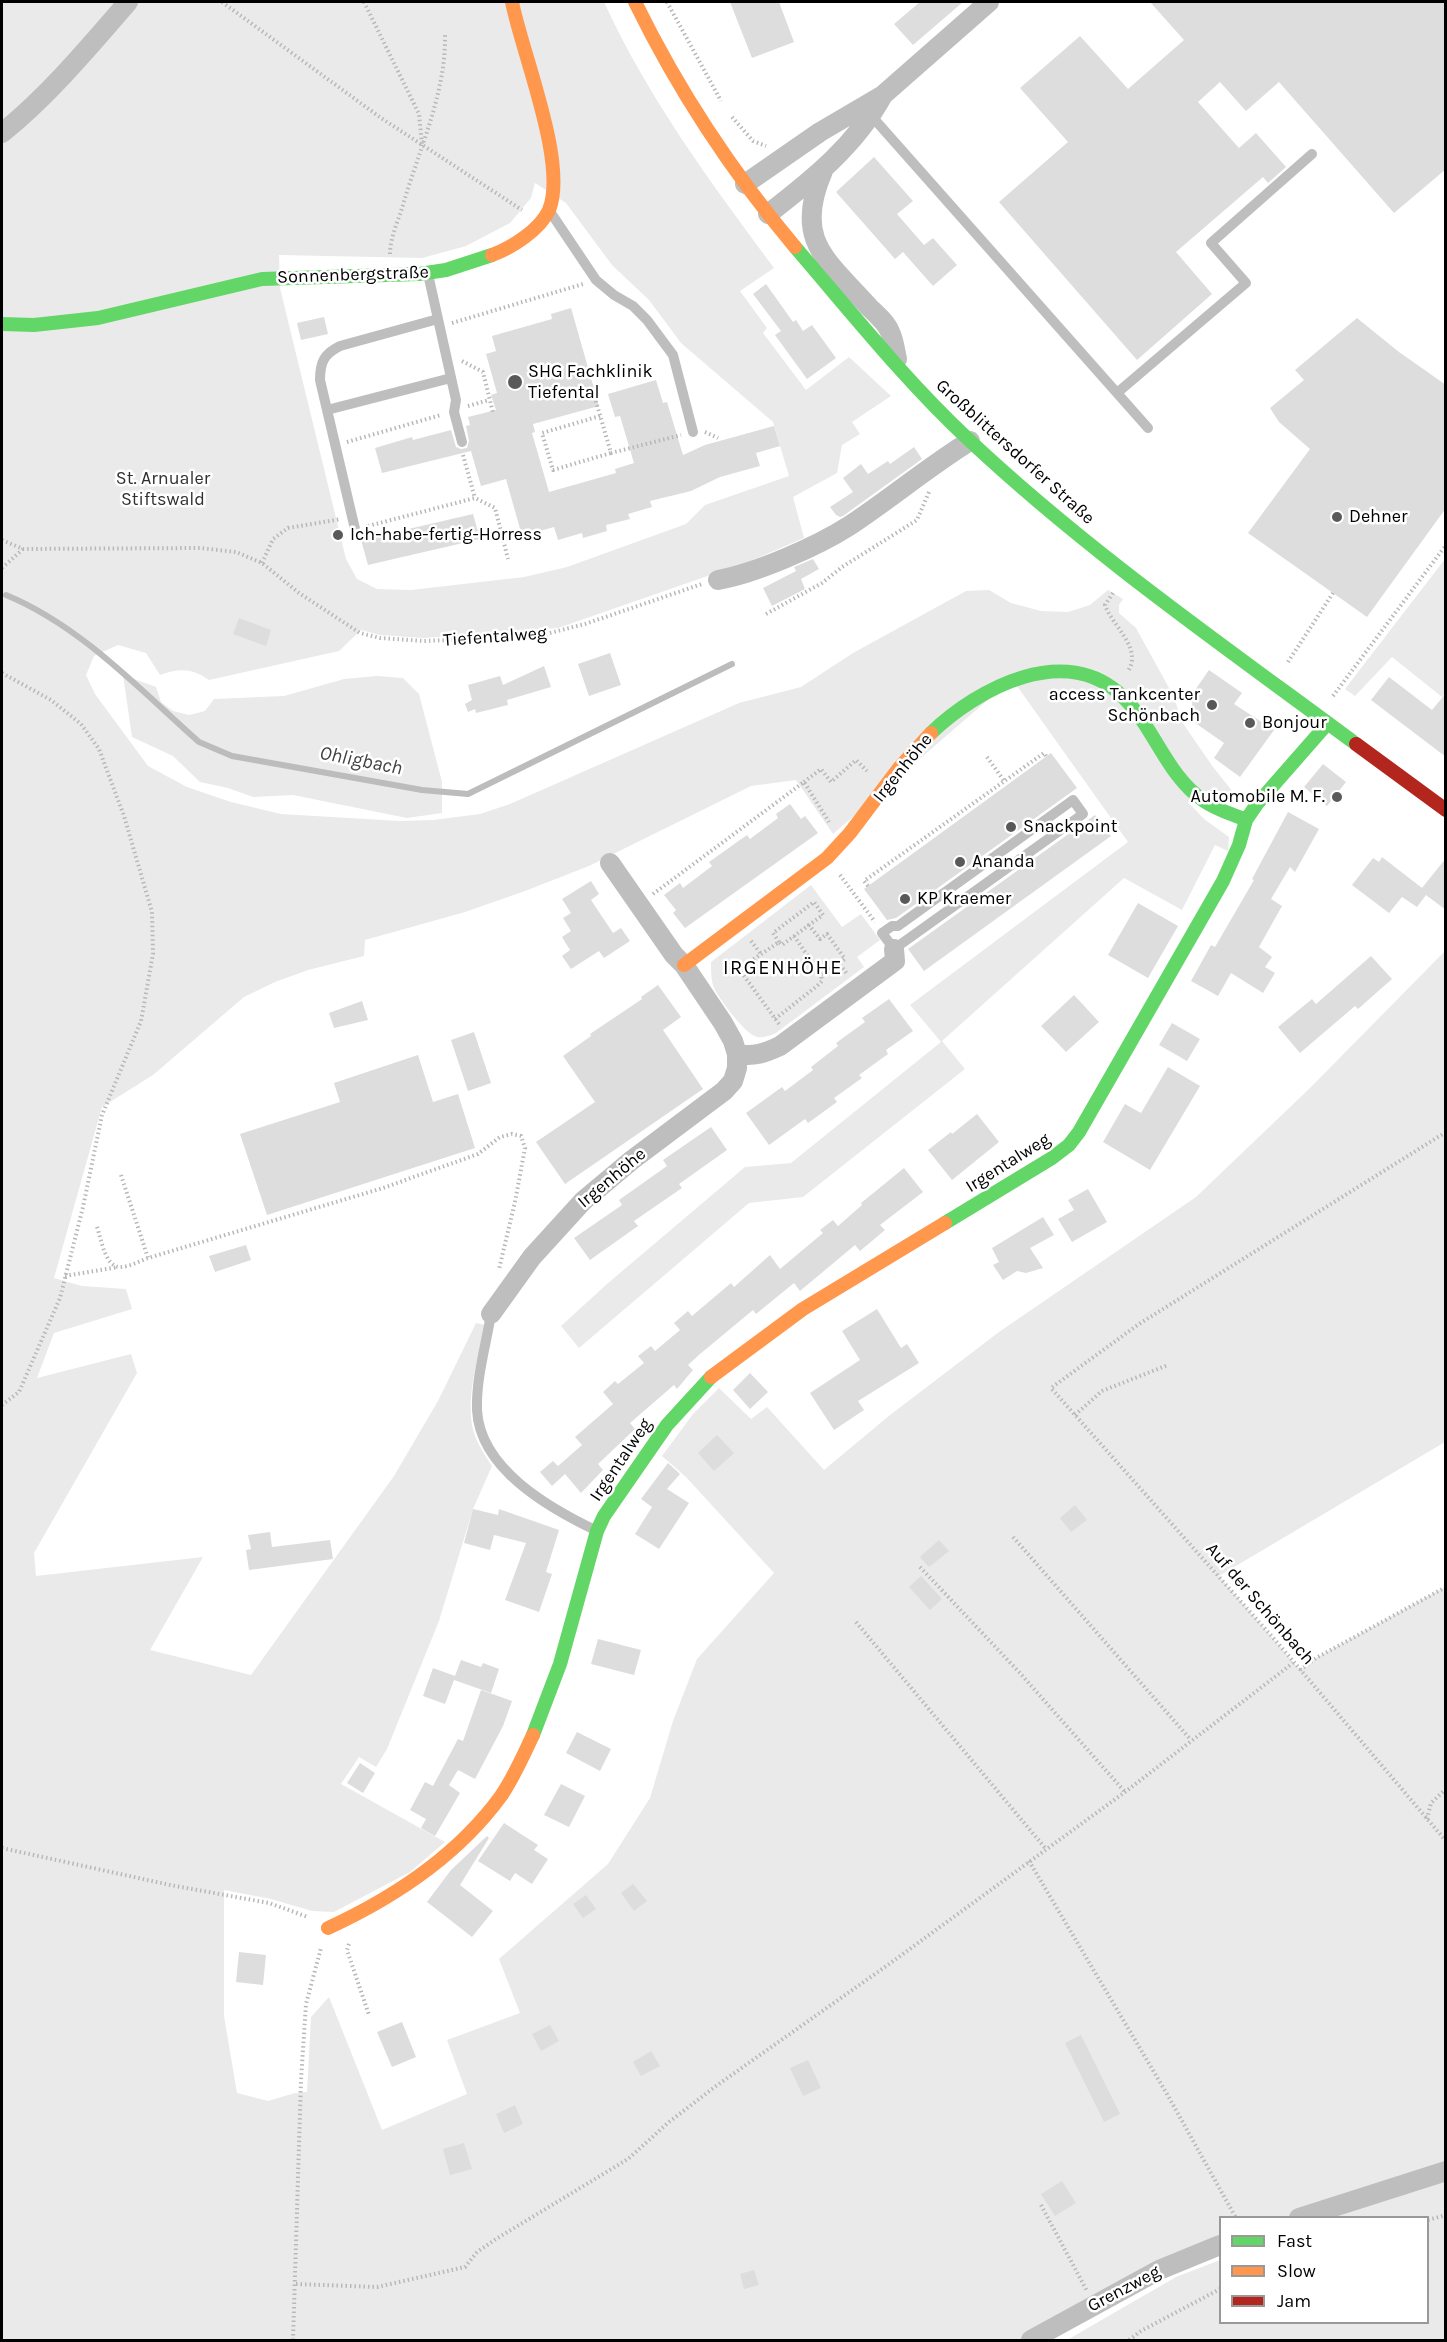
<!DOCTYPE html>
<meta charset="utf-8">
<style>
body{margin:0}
#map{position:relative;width:1447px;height:2342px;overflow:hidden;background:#fff;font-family:Karla,sans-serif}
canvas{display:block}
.frame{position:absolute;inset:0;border:3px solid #000;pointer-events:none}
.legend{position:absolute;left:1219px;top:2216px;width:210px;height:108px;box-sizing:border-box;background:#fff;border:2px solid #999;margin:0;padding:8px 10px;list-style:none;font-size:18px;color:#000}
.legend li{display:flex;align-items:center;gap:12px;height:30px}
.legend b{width:30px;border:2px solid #999}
</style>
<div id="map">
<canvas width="1447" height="2342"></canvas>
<div class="frame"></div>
<ul class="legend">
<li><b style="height:8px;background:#63d668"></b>Fast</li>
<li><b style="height:8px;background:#ff974d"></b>Slow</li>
<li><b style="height:8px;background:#b3261e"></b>Jam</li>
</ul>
</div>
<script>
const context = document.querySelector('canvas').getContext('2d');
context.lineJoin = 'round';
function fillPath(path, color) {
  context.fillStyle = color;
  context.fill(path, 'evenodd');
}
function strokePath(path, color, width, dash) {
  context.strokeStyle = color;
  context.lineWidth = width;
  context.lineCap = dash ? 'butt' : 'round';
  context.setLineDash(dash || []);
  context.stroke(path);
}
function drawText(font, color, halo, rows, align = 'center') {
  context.font = font + ' Karla,sans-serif';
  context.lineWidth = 5;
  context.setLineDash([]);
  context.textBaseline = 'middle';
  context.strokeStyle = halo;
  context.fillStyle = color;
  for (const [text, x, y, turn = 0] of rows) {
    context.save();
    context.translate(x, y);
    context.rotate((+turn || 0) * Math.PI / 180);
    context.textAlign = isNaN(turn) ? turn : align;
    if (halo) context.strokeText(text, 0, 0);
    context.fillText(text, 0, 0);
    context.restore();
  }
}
const green = new Path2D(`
 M 2,2 L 604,2 C 648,98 711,183 774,268 L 740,291 L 767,328 L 763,333 L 806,390 L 849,357 L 891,396 L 852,422 L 860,434 L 842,445 L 837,473 L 793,497 L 804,538 L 748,562 L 558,628 L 424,638 L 380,635 L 361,630 L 339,651 L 209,680 C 192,668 179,668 160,675 L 146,653 L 118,645 L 94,656 L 86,675 L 95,694 L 148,766 L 187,787 L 231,802 L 281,814 L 400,821 L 433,820 L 480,814 L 510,804 L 739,703 L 801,687 L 853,653 L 966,591 L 989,590 L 1011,603 L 1041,611 L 1068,612 L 1090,605 L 1108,590 L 1123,599 L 1119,605 L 1119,613 L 1136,628 L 1174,697 L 1182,722 L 1213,767 L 1237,797 L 1188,802 L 1204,819 L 1229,837 L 1228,851 L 1215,845 L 1182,910 L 1124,878 L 942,1041 L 965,1069 L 803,1197 L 749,1203 L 579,1348 L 561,1326 L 607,1284 L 745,1167 L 791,1163 L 941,1042 L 910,1005 L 1128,842 L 1012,679 L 833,834 L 796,780 L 751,786 L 589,866 L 525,891 L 465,912 L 365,940 L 364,956 L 308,970 L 275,982 L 244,997 L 153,1075 L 102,1107 L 54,1278 L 82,1286 L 126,1289 L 132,1309 L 54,1333 L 37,1378 L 131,1354 L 137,1373 L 34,1553 L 36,1576 L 203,1557 L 150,1650 L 251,1675 L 394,1476 L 438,1401 L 476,1323 L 485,1325 C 479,1358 464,1399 474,1433 C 478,1445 485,1455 492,1466 L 473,1509 L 439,1621 L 387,1749 L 376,1767 L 359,1757 L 341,1784 L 445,1842 L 410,1872 L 334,1912 L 312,1911 L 271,1899 L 224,1890 L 224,2016 L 237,2093 L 268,2101 L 295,2093 L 307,2092 L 311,2017 L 329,1997 L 382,2130 L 467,2094 L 447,2040 L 520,2013 L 499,1959 L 608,1864 L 650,1798 L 673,1721 L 697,1659 L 774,1573 L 686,1477 L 662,1456 L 693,1414 L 719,1388 L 751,1419 L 767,1407 L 824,1470 L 890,1415 L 999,1332 L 1196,1197 L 1310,1088 L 1445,951 L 1445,1442 L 1219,1576 L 1300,1670 L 1316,1658 L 1445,1587 L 1445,2171 L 1299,2217 L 1220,2218 L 1220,2245 L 1031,2340 L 2,2340 ZM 535,183 L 566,203 L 612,265 L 649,300 L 681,343 L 773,422 L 789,476 L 705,505 L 686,524 L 567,567 L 524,577 L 411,590 L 377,589 L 357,579 L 346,559 L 280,288 L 279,255 L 422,258 L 466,246 L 510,223 L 531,198 Z
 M 1445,559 L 1445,693 L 1442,697 L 1392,657 L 1355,696 L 1345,689 Z
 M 123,675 L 156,687 L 161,702 L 173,711 L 189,715 L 205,711 L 214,699 L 284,696 L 344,679 L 377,676 L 403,678 L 419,694 L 442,782 L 442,813 L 407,818 L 293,795 L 253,797 L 228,788 L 200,782 L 173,756 L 132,737 Z
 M 811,885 L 842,927 L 861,914 L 880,940 L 857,957 L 864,967 L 776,1033 C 770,1036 763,1038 757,1037 C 745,1034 721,1001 715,990 C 711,982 711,972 711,962 Z
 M 1445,2176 L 1445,2340 L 1067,2340 L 1176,2277 L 1220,2260 L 1220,2322 L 1428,2322 L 1428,2218 L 1335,2217 Z`);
const stream = new Path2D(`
 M 6,595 C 81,626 139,689 199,742 L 232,756 L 422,790 L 468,794 L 732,664`);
const building = new Path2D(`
 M 730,2 L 779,2 L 794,42 L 752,58 Z
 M 920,2 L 963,2 L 913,45 L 894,24 Z
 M 1150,2 L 1446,2 L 1446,169 L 1394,213 L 1279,82 L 1246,111 L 1220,82 L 1198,102 L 1239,148 L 1256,133 L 1286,167 L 1268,183 L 1263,177 L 1176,252 L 1212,294 L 1137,360 L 999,202 L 1068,142 L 1020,88 L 1080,36 L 1128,89 L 1184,40 Z
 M 874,157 L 913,201 L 897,214 L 924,245 L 933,238 L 957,265 L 933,286 L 903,252 L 895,259 L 836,192 Z
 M 766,284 L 793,322 L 796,320 L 803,331 L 812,325 L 836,358 L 807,379 L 775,335 L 781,331 L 753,294 Z
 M 571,308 L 599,406 L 533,424 L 535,432 L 532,433 L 549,492 L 616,473 L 615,469 L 634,463 L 620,416 L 615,417 L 608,394 L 656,380 L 663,403 L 667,402 L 683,455 L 705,445 L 774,426 L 780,446 L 756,453 L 760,466 L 720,477 L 691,491 L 650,501 L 652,507 L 628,514 L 630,519 L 606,525 L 607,531 L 583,538 L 582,533 L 558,540 L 554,527 L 522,536 L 506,479 L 481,486 L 471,451 L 382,473 L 375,448 L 412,437 L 413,440 L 451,430 L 456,447 L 461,449 L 467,448 L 469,441 L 466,426 L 470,425 L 468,417 L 496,410 L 491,395 L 497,393 L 486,354 L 496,351 L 492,336 L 552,319 L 551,314 Z
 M 324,317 L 328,334 L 301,340 L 297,323 Z
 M 1357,318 L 1399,352 L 1446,385 L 1446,508 L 1367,617 L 1248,533 L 1310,449 L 1279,422 L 1270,408 L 1304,380 L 1295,370 Z
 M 914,447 L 922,459 L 843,516 L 840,517 L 836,515 L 830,507 L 853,492 L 843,478 L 861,464 L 868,474 L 888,461 L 890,464 Z
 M 473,514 L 480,539 L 368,565 L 361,540 Z
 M 813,559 L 819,569 L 801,579 L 805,589 L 772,606 L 763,588 L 796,571 L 794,567 Z
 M 239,618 L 271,630 L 266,646 L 233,634 Z
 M 610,653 L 621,685 L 589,696 L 578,664 Z
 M 544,666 L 551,687 L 507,700 L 508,705 L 476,713 L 475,709 L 468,712 L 465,704 L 472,700 L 468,685 L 500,676 L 503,685 Z
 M 1209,670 L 1242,693 L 1234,704 L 1274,730 L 1240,777 L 1214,758 L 1224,743 L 1191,720 L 1193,693 Z
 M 1389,677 L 1432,710 L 1446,693 L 1446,757 L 1371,700 Z
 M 1051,753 L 1077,788 L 896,918 L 887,920 L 864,889 Z
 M 1323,764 L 1346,782 L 1327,806 L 1304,787 Z
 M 790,804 L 801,819 L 805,816 L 818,833 L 685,928 L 673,913 L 676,910 L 664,895 L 680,883 L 683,888 L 712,866 L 709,862 L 747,835 L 750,839 L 778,818 L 776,814 Z
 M 1288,812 L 1319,829 L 1295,872 L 1290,867 L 1271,899 L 1282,906 L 1259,947 L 1272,957 L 1265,967 L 1275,973 L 1263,993 L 1231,973 L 1218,996 L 1191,981 L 1211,945 L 1215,947 L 1254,880 L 1252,879 Z
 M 1095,815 L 1111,836 L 924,971 L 908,949 Z
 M 1382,857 L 1422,888 L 1446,858 L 1446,910 L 1426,895 L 1417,907 L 1402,897 L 1389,913 L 1352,885 L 1373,858 L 1379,862 Z
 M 591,881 L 599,894 L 591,900 L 613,933 L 621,928 L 630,941 L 604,958 L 599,951 L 571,969 L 562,956 L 570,950 L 562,937 L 571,931 L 563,918 L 571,913 L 562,899 Z
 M 1138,903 L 1178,926 L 1148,978 L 1108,955 Z
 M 1371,956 L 1392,979 L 1358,1009 L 1355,1006 L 1300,1053 L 1278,1027 L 1312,999 L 1316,1004 Z
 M 658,985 L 681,1017 L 663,1030 L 703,1089 L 565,1184 L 536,1142 L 595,1102 L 563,1056 L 591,1036 L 590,1034 L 642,999 L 641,997 Z
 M 1074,995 L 1099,1022 L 1066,1052 L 1041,1026 Z
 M 889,999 L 913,1031 L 886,1050 L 888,1054 L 859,1075 L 862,1078 L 834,1098 L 837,1102 L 808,1123 L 805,1119 L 769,1145 L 746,1113 L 782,1087 L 785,1091 L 813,1070 L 811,1067 L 838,1046 L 836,1043 L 865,1022 L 862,1018 Z
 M 362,1001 L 368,1020 L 334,1028 L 329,1013 Z
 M 1172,1023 L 1200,1039 L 1187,1061 L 1159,1045 Z
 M 474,1032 L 491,1083 L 468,1091 L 451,1040 Z
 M 418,1055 L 433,1102 L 458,1094 L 475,1148 L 267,1215 L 240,1134 L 340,1102 L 334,1083 Z
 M 1168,1067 L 1200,1086 L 1150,1170 L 1103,1142 L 1125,1104 L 1141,1113 Z
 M 977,1114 L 999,1142 L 952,1180 L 928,1150 L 951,1132 L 952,1134 Z
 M 711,1127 L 727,1150 L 679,1184 L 682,1188 L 634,1221 L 638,1226 L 590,1260 L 574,1238 L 622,1205 L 619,1200 L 667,1166 L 663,1160 Z
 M 904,1168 L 923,1192 L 880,1225 L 885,1230 L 860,1251 L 855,1245 L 800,1291 L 794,1283 L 756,1314 L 753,1310 L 700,1354 L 688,1365 L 693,1370 L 677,1389 L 674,1385 L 630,1423 L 635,1429 L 598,1464 L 603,1470 L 581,1493 L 565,1474 L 552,1486 L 540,1472 L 553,1461 L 560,1468 L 558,1466 L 582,1445 L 575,1437 L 613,1404 L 603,1392 L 615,1381 L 618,1384 L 644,1363 L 638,1356 L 651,1346 L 655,1351 L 680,1330 L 674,1323 L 688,1311 L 692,1316 L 731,1283 L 734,1287 L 770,1255 L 780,1269 L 823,1233 L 820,1230 L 833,1220 L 838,1226 L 862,1205 L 861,1203 Z
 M 1088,1189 L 1107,1222 L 1072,1242 L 1058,1219 L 1074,1210 L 1068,1200 Z
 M 1043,1217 L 1054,1235 L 1030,1248 L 1043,1268 L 1026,1273 L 1017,1271 L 1003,1280 L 993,1265 L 999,1262 L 992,1248 Z
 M 246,1245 L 251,1260 L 215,1272 L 209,1256 Z
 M 877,1309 L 901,1348 L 907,1344 L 919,1363 L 858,1401 L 864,1410 L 834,1430 L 810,1393 L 860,1360 L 842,1331 Z
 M 750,1373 L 768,1392 L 750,1409 L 733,1390 Z
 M 717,1435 L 734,1453 L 714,1471 L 698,1453 Z
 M 668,1463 L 680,1474 L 667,1489 L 689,1503 L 659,1549 L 635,1534 L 652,1507 L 641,1499 Z
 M 1075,1505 L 1087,1520 L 1071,1532 L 1060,1518 Z
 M 473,1509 L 498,1515 L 499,1509 L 559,1530 L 546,1572 L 552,1574 L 539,1612 L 505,1600 L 526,1543 L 494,1535 L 490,1550 L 464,1543 Z
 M 270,1532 L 272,1547 L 330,1540 L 333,1559 L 249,1570 L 246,1550 L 251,1549 L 248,1535 Z
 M 939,1540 L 949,1551 L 929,1567 L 920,1557 Z
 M 921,1576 L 942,1599 L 930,1610 L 909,1587 Z
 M 598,1639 L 641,1650 L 634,1675 L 591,1664 Z
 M 461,1660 L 481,1667 L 483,1663 L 499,1669 L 491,1693 L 454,1680 L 445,1704 L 423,1696 L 433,1668 L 455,1676 Z
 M 481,1690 L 512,1701 L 503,1726 L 475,1779 L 458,1770 L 449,1785 L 460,1793 L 435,1836 L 421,1828 L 426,1819 L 410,1810 L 425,1782 L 433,1786 L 458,1739 L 463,1741 Z
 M 577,1732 L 611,1749 L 600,1771 L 566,1753 Z
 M 360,1763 L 375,1773 L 363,1793 L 347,1783 Z
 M 561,1784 L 585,1796 L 569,1827 L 544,1815 Z
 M 504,1823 L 538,1845 L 534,1850 L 548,1859 L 532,1884 L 515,1873 L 510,1881 L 478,1861 Z
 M 487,1836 L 489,1838 L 460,1885 L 493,1911 L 472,1937 L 427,1902 L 451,1870 Z
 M 633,1884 L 647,1901 L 634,1911 L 621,1893 Z
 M 586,1895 L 596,1909 L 583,1918 L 573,1904 Z
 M 239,1952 L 266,1955 L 263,1985 L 236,1982 Z
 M 402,2022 L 416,2057 L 392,2067 L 377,2032 Z
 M 550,2025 L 559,2041 L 541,2051 L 532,2034 Z
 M 1081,2035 L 1120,2114 L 1104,2122 L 1065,2043 Z
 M 651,2051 L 660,2066 L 641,2076 L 633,2062 Z
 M 808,2060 L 821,2088 L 803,2096 L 790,2068 Z
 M 515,2105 L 523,2124 L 504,2133 L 496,2114 Z
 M 464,2143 L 472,2169 L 450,2175 L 443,2149 Z
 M 1062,2181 L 1076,2203 L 1055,2216 L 1041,2194 Z
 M 754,2270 L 759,2285 L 744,2289 L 740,2274 Z`);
const path = new Path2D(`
 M 222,2 L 381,118 L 522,210
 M 364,2 L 419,114 L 422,144
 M 667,2 L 721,101
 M 732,117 L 753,141 L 766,146
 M 390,254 C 390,238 398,221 403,205 C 419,149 446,94 445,35
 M 452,323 L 583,284
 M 462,361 L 483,372 L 493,413
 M 592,388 L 611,453 L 681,435
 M 468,406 L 489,400
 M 600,416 L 542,433 L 553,470 L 611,453
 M 705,432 L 718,438
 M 347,442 L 441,415
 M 463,455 L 475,498
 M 368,526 L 475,498 L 495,508 L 508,559
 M 2,540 L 23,549 L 201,548 L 236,552 L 262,563 L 299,593 L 360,633 L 380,638 L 424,641 L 538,636 L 585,624 L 702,584
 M 262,563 L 273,539 L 288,528 L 341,519
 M 2,568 L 23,549
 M 1113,593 L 1105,605 C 1112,626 1143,648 1128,671
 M 766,614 L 822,583 L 842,567 L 917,520 L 929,492
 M 1288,662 L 1333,593
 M 2,673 L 51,700 L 81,724 L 99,749 L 124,816 L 152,912 L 153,954 L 141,1021 L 102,1115 L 83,1207 L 60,1298 L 19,1392 L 2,1405
 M 1333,696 L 1446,545
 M 987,757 L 1005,782
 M 804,782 L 821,769 L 831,782 L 856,760 L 867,771
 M 840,875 L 875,922
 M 868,886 L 864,881 L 1044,753 L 1046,756
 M 653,894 L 804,782 L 829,822
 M 794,936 L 821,975
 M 751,941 L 761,954
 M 779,942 L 773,933 L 814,902 L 823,915 L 809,925 L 820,939 L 827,934 L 845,959 L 839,963
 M 775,1019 L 817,986 L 822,981 L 821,975 L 839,963 L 847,974
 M 779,1024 L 739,969 L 779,942 L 782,945 L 809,925
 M 1446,1132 L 1139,1324 L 1051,1388 L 1276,1641 L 1446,1841
 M 121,1175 L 148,1258 L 383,1188 L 478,1154 L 500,1137 L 512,1134 L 521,1136 L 525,1148 L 515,1202 L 499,1269
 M 97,1227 C 101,1238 105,1267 120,1267 C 129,1267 140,1261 148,1258
 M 65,1276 L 118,1267
 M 1075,1415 L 1102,1391 L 1168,1365
 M 1013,1537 L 1191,1740
 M 920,1567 L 1019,1672 L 1125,1792
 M 856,1622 L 1046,1849
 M 1300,1670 L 1316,1658 L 1446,1587
 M 1427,1819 L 1431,1803 L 1446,1789
 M 2,1848 L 170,1885 L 269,1903 L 308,1917
 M 1029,1861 L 1167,2094 L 1236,2218
 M 349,1944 L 347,1950 L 369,2015
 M 1041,2205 L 1087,2291
 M 1428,2220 L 1446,2215
 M 296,2284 L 377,2287 L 465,2267 L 477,2252 L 496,2239 L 628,2159 L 669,2122 L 716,2086 L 892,1962 L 1125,1792 L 1293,1663
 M 293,2340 L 301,2080 L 306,2004 L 321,1948
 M 1129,2340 L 1141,2331 L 1220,2289`);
const lane = new Path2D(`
 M 868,112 L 1148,428
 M 551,213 L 596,280 L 614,295 L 633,306 L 647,320 L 673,355 L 693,432
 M 428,274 L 456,400 L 454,412 L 462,442
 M 1117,393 L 1246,283 L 1211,243 L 1312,154
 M 327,410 L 451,378
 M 355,529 L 320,380 C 320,362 324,354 340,346 L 438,319
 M 1073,800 L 1083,814 L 894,949 L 882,933 L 892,926 L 898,926 Z
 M 491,1314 C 486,1345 476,1378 477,1410 C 480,1469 549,1508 597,1531`);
const street = new Path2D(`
 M 2,133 C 49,95 89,47 128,2
 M 823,171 C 793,240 826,259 869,307 C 876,314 887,323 890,332 C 894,340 895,350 897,359
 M 745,184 L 820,132 L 883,95 L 989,2
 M 768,214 C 812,180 856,145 883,95
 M 718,580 C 756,573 816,547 849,526 C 890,499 928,467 970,441
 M 737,1054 C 754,1057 765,1053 780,1046 L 895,961 L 894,949
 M 491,1314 L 532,1257 L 583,1201 L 632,1160 L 724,1091 L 733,1081 L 737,1068 L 737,1054 L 733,1041 L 723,1023 L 684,965 L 674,955 L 610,863
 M 1299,2218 L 1446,2171
 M 1031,2340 L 1159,2270 L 1220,2245`);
const fast = new Path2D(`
 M 795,247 C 851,312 905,380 968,439 C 1087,551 1224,646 1356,744
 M 2,324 L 34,325 L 98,318 L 262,279 L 419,274 L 446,270 L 492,255
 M 931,733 C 978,688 1066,641 1123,697 C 1155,728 1166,775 1204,801 C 1217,810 1232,814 1246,820
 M 945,1223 L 1052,1158 L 1069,1145 L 1079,1132 L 1223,881 L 1239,845 L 1246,820 L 1257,804 L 1328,723
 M 533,1735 L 560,1664 L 597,1531 L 604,1516 L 667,1425 L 711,1377`);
const slow = new Path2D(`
 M 635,2 C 678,90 732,172 795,247
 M 492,255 C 511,248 540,230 549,210 C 568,164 522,53 512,2
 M 684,965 L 827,858 L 850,833 L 899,768 L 931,733
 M 711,1377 L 803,1309 L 945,1223
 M 328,1928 C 393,1898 458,1855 501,1796 C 514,1777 523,1756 533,1735`);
const jam = new Path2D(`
 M 1356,744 L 1446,810`);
const markers = [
 [515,382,8,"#595959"],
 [1337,517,6,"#595959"],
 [338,535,6,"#595959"],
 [1212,705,6,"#595959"],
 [1250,723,6,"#595959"],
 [1337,797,6,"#595959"],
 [1011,827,6,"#595959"],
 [960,862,6,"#595959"],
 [905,899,6,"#595959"]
];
const streetNames = [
 ["Sonnenbergstraße",353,275,-2],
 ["Großblittersdorfer Straße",1015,452,42],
 ["Tiefentalweg",495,637,-4],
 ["Irgenhöhe",903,768,-51],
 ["Irgentalweg",1008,1163,-32],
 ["Irgenhöhe",612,1178,-40],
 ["Irgentalweg",621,1460,-56],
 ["Auf der Schönbach",1260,1604,49],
 ["Grenzweg",1124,2289,-28]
];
const poiNames = [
 ["SHG Fachklinik",528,372],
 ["Tiefental",528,393],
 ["Dehner",1349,517],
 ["Ich-habe-fertig-Horress",350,535],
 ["access Tankcenter",1200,695,"right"],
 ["Schönbach",1200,716,"right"],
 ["Bonjour",1262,723],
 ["Automobile M. F.",1325,797,"right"],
 ["Snackpoint",1023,827],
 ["Ananda",972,862],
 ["KP Kraemer",917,899]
];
const parkNames = [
 ["St. Arnualer",163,479],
 ["Stiftswald",163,500]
];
const waterNames = [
 ["Ohligbach",361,761,11]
];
const neighbourhoodNames = [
 ["IRGENHÖHE",783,968]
];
fillPath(green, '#eaeaea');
strokePath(stream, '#bcbcbc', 6);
fillPath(building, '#ddd');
strokePath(path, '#b8b8b8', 4, [1.5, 3]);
strokePath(lane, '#bebebe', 10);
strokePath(street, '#bebebe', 20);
strokePath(fast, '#63d668', 14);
strokePath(slow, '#ff974d', 14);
strokePath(jam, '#b3261e', 14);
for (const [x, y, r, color] of markers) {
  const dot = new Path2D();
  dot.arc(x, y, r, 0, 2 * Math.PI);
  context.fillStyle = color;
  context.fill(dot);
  strokePath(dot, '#fff', 2);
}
drawText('18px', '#000', '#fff', streetNames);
drawText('18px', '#000', '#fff', poiNames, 'left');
drawText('18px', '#303030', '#fff', parkNames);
drawText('italic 20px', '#414141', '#fff', waterNames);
context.letterSpacing = '1.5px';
drawText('20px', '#000', '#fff', neighbourhoodNames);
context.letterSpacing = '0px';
</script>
